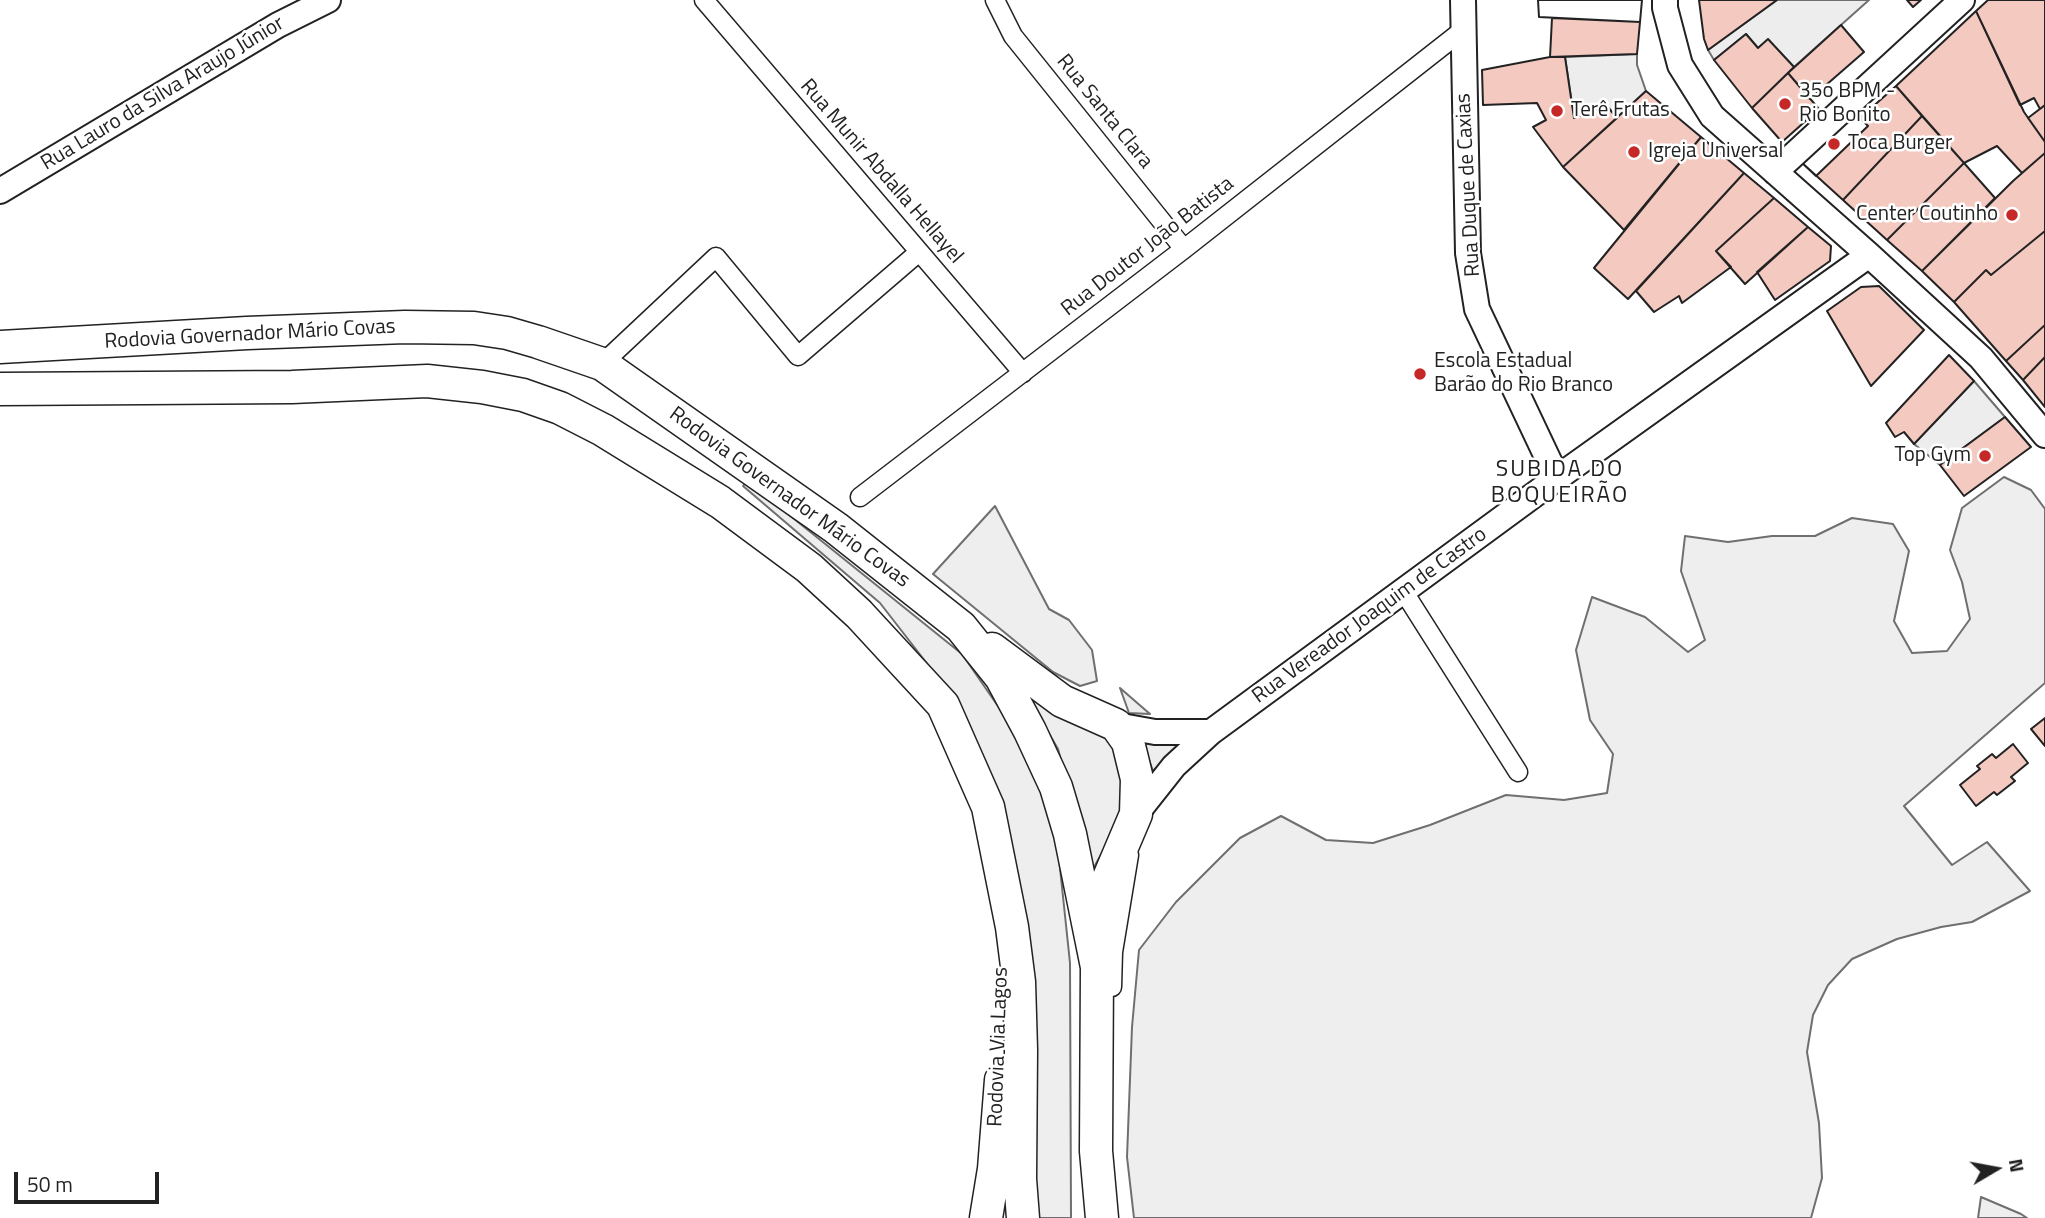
<!DOCTYPE html>
<meta charset="utf-8">
<style>
body{margin:0}
#map{position:relative;width:2045px;height:1218px;overflow:hidden;background:#fff;font-family:"Titillium Web",sans-serif}
canvas{display:block}
.north{position:absolute;left:1961px;top:1134px;width:70px;height:70px;-webkit-text-stroke:5px #fff;paint-order:stroke;rotate:80deg;font-size:19px;font-weight:700;line-height:28px;text-align:center;color:#222}
.north::after{content:'';display:block;margin:auto;width:24px;height:32px;background:#222;clip-path:polygon(50% 0,100% 100%,50% 72%,0 100%)}
.scale{position:absolute;left:14px;top:1172px;width:145px;height:32px;box-sizing:border-box;border:4px solid #222;border-top:0;padding-left:9px;font-size:21px;line-height:24px;white-space:nowrap;color:#222;-webkit-text-stroke:5px #fff;paint-order:stroke}
</style>
<div id="map">
<canvas width="2045" height="1218"></canvas>
<div class="north">N</div>
<div class="scale">50 m</div>
</div>
<script>
const context = document.querySelector('canvas').getContext('2d');
context.lineJoin = 'round';
function fillPath(path, color) {
  context.fillStyle = color;
  context.fill(path, 'evenodd');
}
function strokePath(path, color, width, dash) {
  context.strokeStyle = color;
  context.lineWidth = width;
  context.lineCap = dash ? 'butt' : 'round';
  context.setLineDash(dash || []);
  context.stroke(path);
}
function drawText(font, color, halo, rows, align = 'center') {
  context.font = font + ' "Titillium Web",sans-serif';
  context.lineWidth = 5;
  context.setLineDash([]);
  context.textBaseline = 'middle';
  context.strokeStyle = halo;
  context.fillStyle = color;
  for (const [text, x, y, turn = 0] of rows) {
    context.save();
    context.translate(x, y);
    context.rotate((+turn || 0) * Math.PI / 180);
    context.textAlign = isNaN(turn) ? turn : align;
    if (halo) context.strokeText(text, 0, 0);
    context.fillText(text, 0, 0);
    context.restore();
  }
}
const green = new Path2D(`
 M 2004,477 L 2031,490 L 2045,509 L 2045,683 L 1904,806 L 1952,865 L 1987,842 L 2030,891 L 1972,922 L 1941,927 L 1897,939 L 1852,959 L 1828,985 L 1813,1015 L 1807,1052 L 1819,1123 L 1822,1178 L 1811,1218 L 1134,1218 L 1127,1157 L 1132,1027 L 1139,950 L 1176,902 L 1240,838 L 1281,816 L 1326,840 L 1373,843 L 1430,825 L 1506,795 L 1564,800 L 1607,793 L 1613,754 L 1590,720 L 1576,650 L 1592,597 L 1645,617 L 1688,652 L 1705,640 L 1681,571 L 1685,536 L 1728,542 L 1772,536 L 1815,536 L 1852,518 L 1893,524 L 1909,551 L 1894,621 L 1912,653 L 1947,651 L 1970,619 L 1962,582 L 1950,550 L 1962,508 Z
 M 747,481 L 962,654 L 1031,754 L 1058,849 L 1070,963 L 1071,1218 L 1036,1218 L 1021,934 L 953,697 L 880,603 L 743,486 Z
 M 995,506 L 1049,609 L 1069,620 L 1092,650 L 1097,681 L 1080,686 L 1053,672 L 933,574 Z
 M 1022,687 L 1107,737 L 1124,755 L 1124,813 L 1088,878 L 1080,830 L 1058,749 Z
 M 1120,688 L 1150,714 L 1129,713 Z
 M 1186,740 L 1153,771 L 1142,741 Z
 M 1981,1197 L 2021,1214 L 2027,1218 L 1978,1218 Z`);
const parking = new Path2D(`
 M 1777,0 L 1869,0 L 1794,67 L 1768,40 L 1758,48 L 1746,34 L 1714,60 L 1708,50 Z
 M 1637,54 L 1637,65 L 1646,91 L 1617,118 L 1606,105 L 1574,118 L 1565,57 Z
 M 1974,381 L 2005,417 L 1940,465 L 1914,444 Z`);
const building = new Path2D(`
 M 1538,0 L 1642,0 L 1640,22 L 1539,17 Z
 M 1538,0 L 1642,0 L 1640,22 L 1539,17 Z
 M 1699,0 L 1777,0 L 1708,50 L 1704,39 Z
 M 1907,0 L 1921,0 L 1913,7 Z
 M 1988,0 L 2045,0 L 2045,105 L 2040,109 L 2034,98 L 2020,105 L 1976,11 Z
 M 1976,11 L 2024,112 L 2045,142 L 2045,153 L 2022,173 L 1997,146 L 1964,163 L 1896,86 Z
 M 1552,18 L 1640,22 L 1637,54 L 1550,57 Z
 M 1841,25 L 1864,52 L 1810,99 L 1788,73 Z
 M 1746,34 L 1758,48 L 1768,39 L 1794,67 L 1752,108 L 1714,60 Z
 M 1550,57 L 1565,57 L 1574,118 L 1606,105 L 1617,118 L 1563,167 L 1533,127 L 1546,120 L 1537,103 L 1483,105 L 1482,70 Z
 M 1788,73 L 1819,109 L 1782,142 L 1752,108 Z
 M 1896,86 L 1922,116 L 1843,200 L 1800,161 L 1852,110 L 1860,118 Z
 M 1646,91 L 1701,137 L 1624,230 L 1563,167 Z
 M 2045,105 L 2045,142 L 2028,118 Z
 M 1852,110 L 1868,126 L 1816,176 L 1800,161 Z
 M 1922,116 L 1964,163 L 1887,240 L 1843,200 Z
 M 1701,137 L 1744,173 L 1628,299 L 1594,268 Z
 M 2045,153 L 2045,231 L 1991,275 L 1986,270 L 1954,302 L 1922,271 L 2013,181 Z
 M 1964,163 L 1995,198 L 1922,271 L 1887,240 Z
 M 1744,173 L 1774,198 L 1716,251 L 1731,267 L 1682,303 L 1679,296 L 1654,312 L 1636,291 Z
 M 1774,198 L 1808,227 L 1745,284 L 1716,251 Z
 M 1808,227 L 1831,246 L 1830,261 L 1775,300 L 1757,272 Z
 M 2045,231 L 2045,325 L 2006,361 L 1954,302 L 1986,270 L 1991,275 Z
 M 1879,286 L 1924,330 L 1871,386 L 1827,311 L 1861,287 Z
 M 2045,325 L 2045,357 L 2023,380 L 2006,361 Z
 M 1949,355 L 1974,381 L 1914,444 L 1904,432 L 1895,437 L 1886,423 Z
 M 2045,357 L 2045,407 L 2023,380 Z
 M 2005,417 L 2031,447 L 1964,496 L 1940,465 Z
 M 2045,718 L 2045,746 L 2031,729 Z
 M 2013,744 L 2028,763 L 2011,777 L 2015,781 L 1997,795 L 1994,792 L 1976,806 L 1960,785 L 1980,769 L 1977,766 L 1992,754 L 1996,758 Z`);
const street = new Path2D(`
 M 704,0 L 1023,373
 M 995,0 L 1013,36 L 1184,249
 M 602,364 L 716,257 L 798,356 L 919,252
 M 860,497 L 1184,249 L 1463,30
 M 1404,592 L 1518,772
 M 1112,987 L 1113,952 L 1129,855`);
const secondary = new Path2D(`
 M 1463,0 L 1468,253 L 1477,309 L 1557,478
 M 1665,0 L 1665,8 L 1680,65 L 1712,116 L 1869,255 L 1981,358 L 2045,435
 M 1775,172 L 1962,0
 M 0,191 L 278,25 L 328,0
 M 1116,725 L 1155,732 L 1211,732
 M 1136,814 L 1174,766 L 1211,732 L 1557,478 L 1869,255`);
const highway = new Path2D(`
 M 0,347 L 247,333 L 405,327 L 474,328 L 507,333 L 538,342 L 602,364 L 836,528 L 961,627 L 1001,677 L 1030,731 L 1056,787 L 1070,834 L 1097,967 L 1096,1151 L 1102,1218
 M 0,389 L 292,387 L 427,381 L 482,387 L 523,395 L 560,408 L 603,430 L 720,502 L 809,568 L 859,614 L 943,705 L 988,807 L 1012,927 L 1019,982 L 1021,1050 L 1020,1179 L 1023,1218
 M 992,649 L 1062,701 L 1116,725 L 1128,742 L 1137,779 L 1136,814 L 1102,894 L 1099,931
 M 986,1218 L 994,1169 L 1001,1080`);
const markers = [
 [1785,104,7,"#c62828"],
 [1557,111,7,"#c62828"],
 [1834,144,7,"#c62828"],
 [1634,152,7,"#c62828"],
 [2012,215,7,"#c62828"],
 [1420,374,7,"#c62828"],
 [1985,456,7,"#c62828"]
];
const poiNames = [
 ["35o BPM -",1799,92],
 ["Rio Bonito",1799,116],
 ["Terê Frutas",1571,111],
 ["Toca Burger",1848,144],
 ["Igreja Universal",1648,152],
 ["Center Coutinho",1998,215,"right"],
 ["Escola Estadual",1434,362],
 ["Barão do Rio Branco",1434,386],
 ["Top Gym",1971,456,"right"]
];
const streetNames = [
 ["Rua Lauro da Silva Araujo Júnior",163,94,-31],
 ["Rua Santa Clara",1104,112,51],
 ["Rua Munir Abdalla Hellayel",881,172,49],
 ["Rua Duque de Caxias",1469,185,-93],
 ["Rua Doutor João Batista",1148,247,-38],
 ["Rodovia Governador Mário Covas",250,335,-3],
 ["Rodovia Governador Mário Covas",789,498,36],
 ["Rua Vereador Joaquim de Castro",1370,616,-36],
 ["Rodovia Via Lagos",999,1047,-88]
];
const neighbourhoodNames = [
 ["SUBIDA DO",1560,470],
 ["BOQUEIRÃO",1560,496]
];
fillPath(green, '#eee');
strokePath(green, '#6f6f6f', 2);
fillPath(parking, '#ededed');
strokePath(parking, '#6f6f6f', 2);
fillPath(building, '#f3c9c0');
strokePath(building, '#222', 2);
strokePath(street, '#222', 21);
strokePath(secondary, '#222', 28);
strokePath(highway, '#222', 35);
strokePath(street, '#fff', 18);
strokePath(secondary, '#fff', 24);
strokePath(highway, '#fff', 32);
for (const [x, y, r, color] of markers) {
  const dot = new Path2D();
  dot.arc(x, y, r, 0, 2 * Math.PI);
  context.fillStyle = color;
  context.fill(dot);
  strokePath(dot, '#fff', 2.5);
}
drawText('21px', '#222', '#fff', poiNames, 'left');
drawText('21px', '#222', '#fff', streetNames);
context.letterSpacing = '2px';
drawText('23px', '#222', '#fff', neighbourhoodNames);
context.letterSpacing = '0px';
</script>
